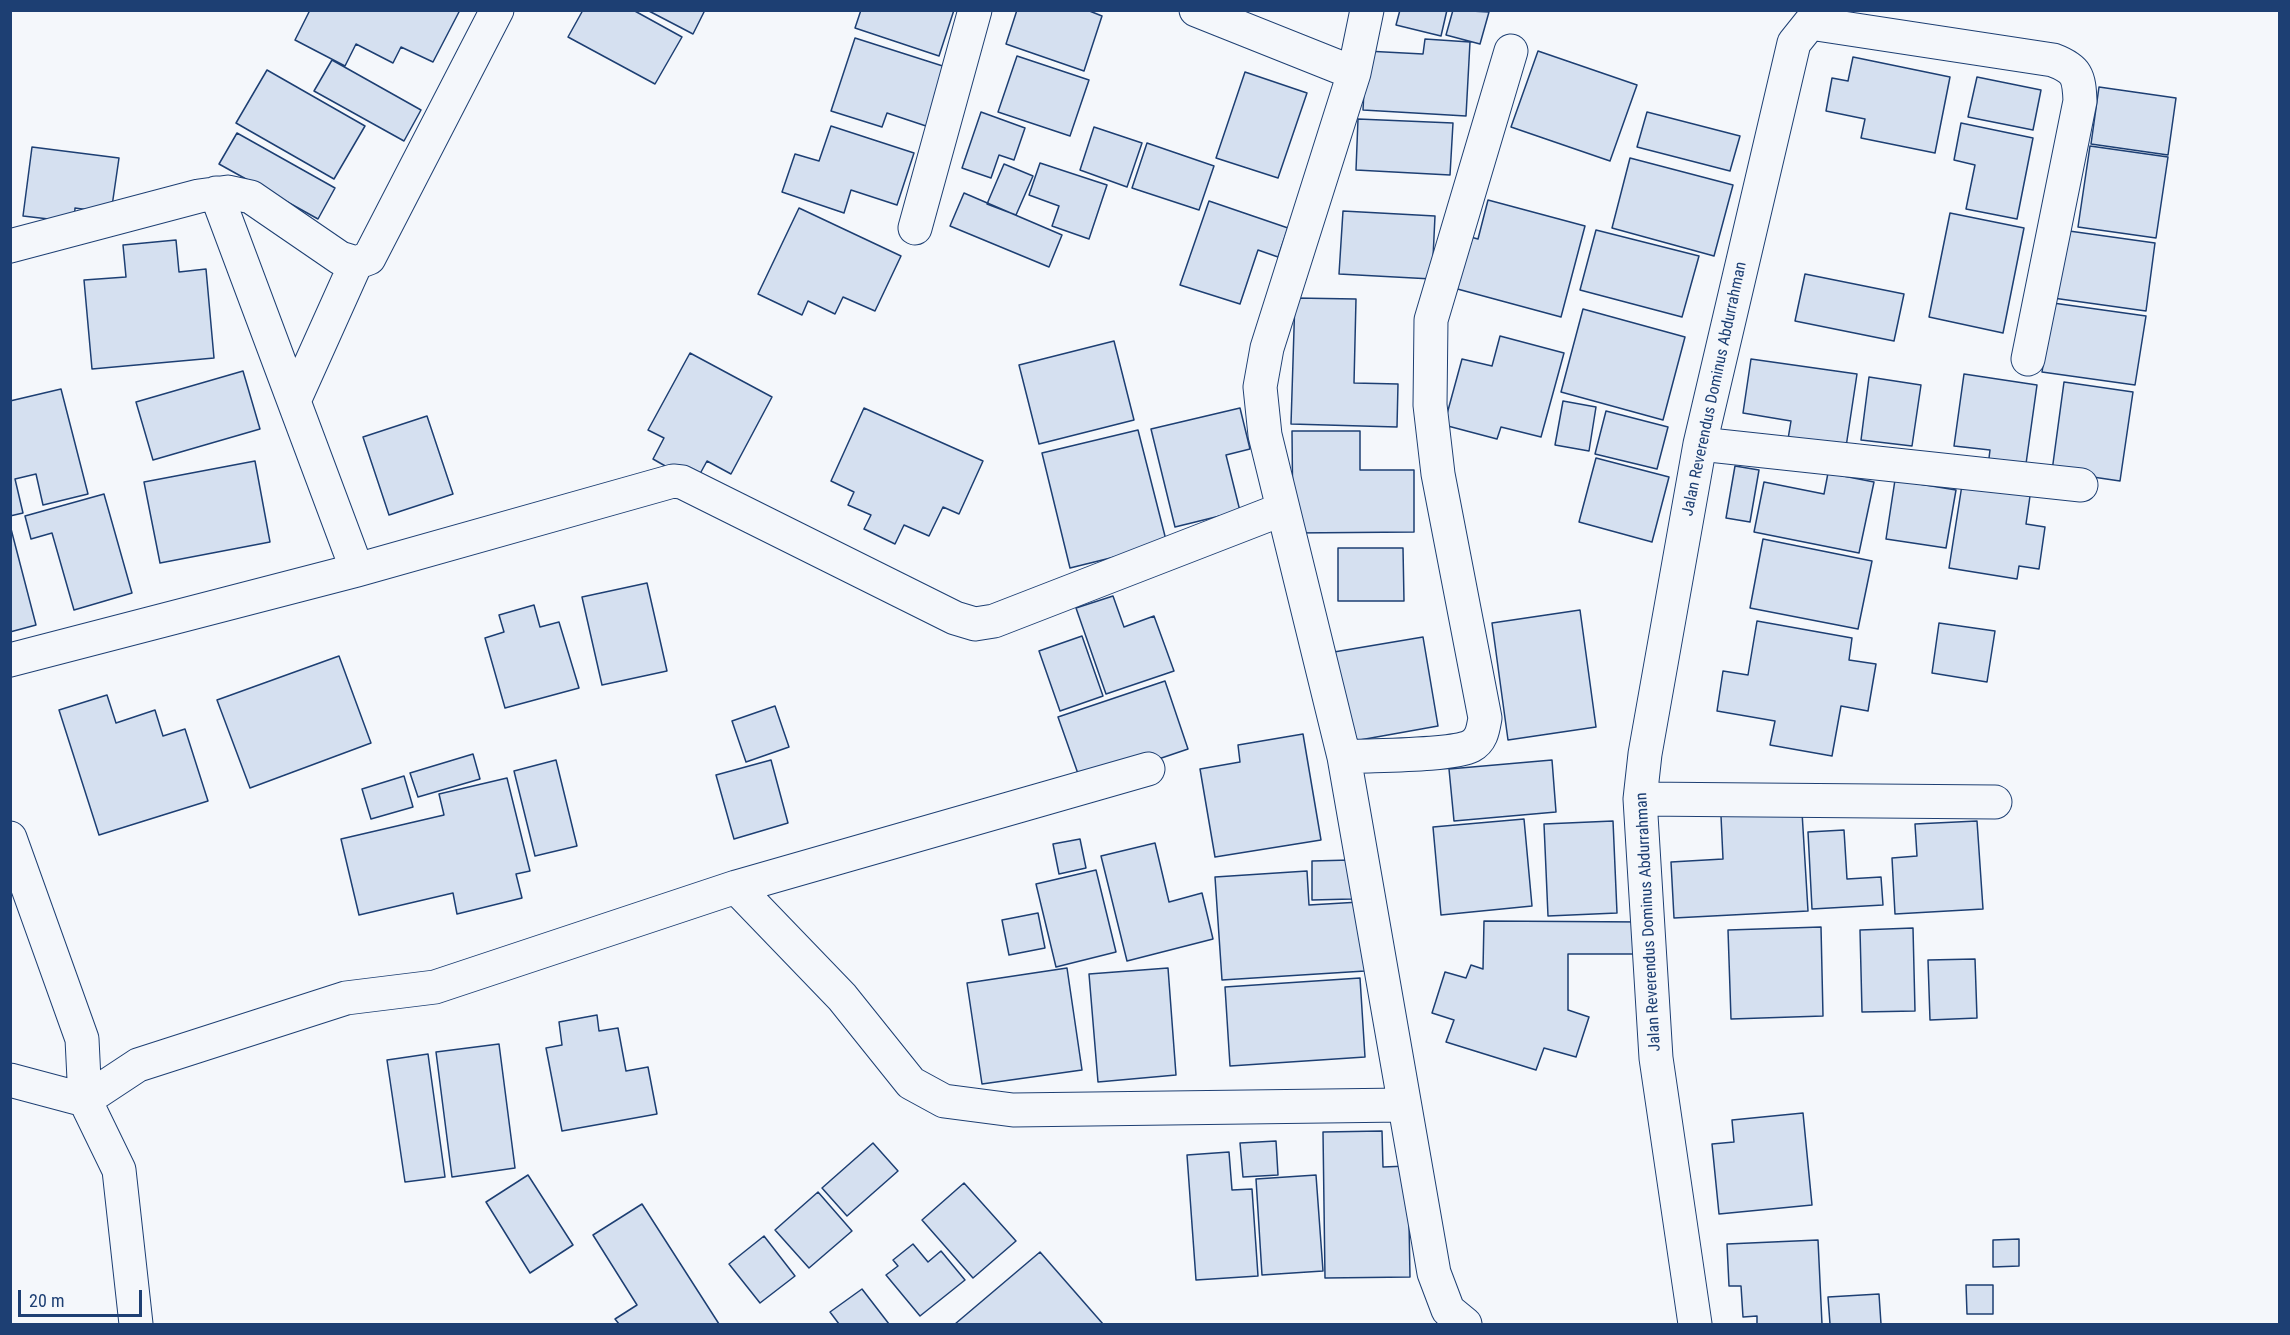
<!DOCTYPE html>
<style>
body{margin:0}
#map{position:relative;width:2290px;height:1335px;overflow:hidden;background:#f4f7fb;font-family:"Roboto Condensed",sans-serif}
canvas{display:block}
.frame{position:absolute;inset:0;border:12px solid #1d3f73;pointer-events:none}
.scale{position:absolute;left:18px;top:1290px;width:124px;height:27px;box-sizing:border-box;border:3px solid #1d3f73;border-top:0;padding-left:8px;font-size:18px;line-height:21px;white-space:nowrap;color:#1d3f73;-webkit-text-stroke:4px #f4f7fb;paint-order:stroke}
</style>
<div id="map">
<canvas width="2290" height="1335"></canvas>
<div class="frame"></div>
<div class="scale">20 m</div>
</div>
<script>
const context = document.querySelector('canvas').getContext('2d');
context.lineJoin = 'round';
function fillPath(path, color) {
  context.fillStyle = color;
  context.fill(path, 'evenodd');
}
function strokePath(path, color, width, dash) {
  context.strokeStyle = color;
  context.lineWidth = width;
  context.lineCap = dash ? 'butt' : 'round';
  context.setLineDash(dash || []);
  context.stroke(path);
}
function drawText(font, color, halo, rows, align = 'center') {
  context.font = font + ' "Roboto Condensed",sans-serif';
  context.lineWidth = 4.5;
  context.setLineDash([]);
  context.textBaseline = 'middle';
  context.strokeStyle = halo;
  context.fillStyle = color;
  for (const [text, x, y, turn = 0] of rows) {
    context.save();
    context.translate(x, y);
    context.rotate((+turn || 0) * Math.PI / 180);
    context.textAlign = isNaN(turn) ? turn : align;
    if (halo) context.strokeText(text, 0, 0);
    context.fillText(text, 0, 0);
    context.restore();
  }
}
const building = new Path2D(`
 M 310,10 L 460,10 L 433,62 L 401,47 L 393,63 L 356,44 L 345,66 L 295,40 Z
 M 583,10 L 633,10 L 682,37 L 655,84 L 568,37 Z
 M 647,10 L 705,10 L 693,34 Z
 M 861,10 L 954,10 L 939,56 L 855,28 Z
 M 1017,10 L 1087,10 L 1102,16 L 1084,71 L 1006,44 Z
 M 1400,10 L 1447,10 L 1441,36 L 1396,25 Z
 M 1453,10 L 1489,12 L 1480,44 L 1446,35 Z
 M 855,38 L 949,68 L 929,127 L 887,113 L 882,127 L 831,111 Z
 M 1425,39 L 1470,42 L 1466,116 L 1363,110 L 1366,51 L 1423,54 Z
 M 1538,51 L 1637,85 L 1610,161 L 1511,127 Z
 M 1017,56 L 1089,80 L 1070,136 L 998,112 Z
 M 1853,57 L 1950,77 L 1935,153 L 1861,138 L 1865,119 L 1826,111 L 1832,78 L 1848,81 Z
 M 332,60 L 421,110 L 404,141 L 314,91 Z
 M 267,70 L 365,126 L 334,179 L 236,123 Z
 M 1245,72 L 1307,93 L 1278,178 L 1216,158 Z
 M 1977,77 L 2041,90 L 2033,130 L 1968,117 Z
 M 2099,87 L 2176,98 L 2168,155 L 2091,144 Z
 M 981,112 L 1025,128 L 1014,160 L 999,155 L 991,178 L 962,168 Z
 M 1647,112 L 1740,136 L 1730,171 L 1637,147 Z
 M 1358,119 L 1453,123 L 1450,175 L 1356,170 Z
 M 1961,123 L 2033,138 L 2017,219 L 1966,209 L 1975,165 L 1954,160 Z
 M 831,126 L 914,153 L 897,205 L 851,190 L 844,213 L 782,192 L 795,154 L 819,161 Z
 M 1094,127 L 1142,143 L 1127,187 L 1080,170 Z
 M 237,133 L 335,188 L 318,219 L 219,164 Z
 M 1147,143 L 1214,166 L 1199,210 L 1132,188 Z
 M 2090,146 L 2168,157 L 2156,238 L 2078,227 Z
 M 32,147 L 119,158 L 111,213 L 75,208 L 74,222 L 23,216 Z
 M 1630,158 L 1733,185 L 1714,256 L 1612,228 Z
 M 1040,163 L 1107,185 L 1089,239 L 1052,226 L 1059,206 L 1029,195 Z
 M 1004,164 L 1033,176 L 1016,215 L 987,204 Z
 M 964,193 L 1062,235 L 1049,267 L 950,226 Z
 M 1488,200 L 1585,226 L 1561,317 L 1450,287 L 1463,235 L 1478,239 Z
 M 1209,201 L 1288,228 L 1278,257 L 1258,250 L 1240,304 L 1180,285 Z
 M 799,208 L 901,256 L 875,311 L 843,297 L 835,314 L 808,301 L 802,315 L 758,294 Z
 M 1343,211 L 1435,216 L 1432,279 L 1339,274 Z
 M 1950,213 L 2024,228 L 2003,333 L 1929,317 Z
 M 1596,230 L 1699,256 L 1682,317 L 1580,290 Z
 M 2062,230 L 2155,243 L 2146,311 L 2053,298 Z
 M 176,240 L 179,272 L 206,269 L 214,358 L 92,369 L 84,280 L 126,277 L 123,245 Z
 M 1805,274 L 1904,294 L 1894,341 L 1795,321 Z
 M 1295,298 L 1356,299 L 1354,383 L 1398,384 L 1397,427 L 1291,424 Z
 M 2053,303 L 2146,316 L 2135,385 L 2042,372 Z
 M 1583,309 L 1685,337 L 1663,420 L 1561,392 Z
 M 1500,336 L 1564,353 L 1541,437 L 1501,427 L 1497,439 L 1444,425 L 1462,359 L 1492,366 Z
 M 1114,341 L 1134,420 L 1039,444 L 1019,365 Z
 M 690,353 L 772,397 L 731,474 L 707,461 L 695,483 L 653,459 L 664,438 L 648,430 Z
 M 1751,359 L 1857,374 L 1846,447 L 1788,439 L 1791,421 L 1743,413 Z
 M 243,371 L 260,429 L 153,460 L 136,402 Z
 M 1964,374 L 2037,385 L 2025,471 L 1988,466 L 1990,450 L 1954,446 Z
 M 1869,377 L 1921,385 L 1912,446 L 1861,440 Z
 M 2064,382 L 2133,392 L 2120,481 L 2052,471 Z
 M 61,389 L 88,494 L 43,505 L 36,474 L 15,479 L 23,513 L 10,516 L 10,401 Z
 M 1563,401 L 1596,407 L 1589,451 L 1555,445 Z
 M 864,408 L 983,461 L 959,514 L 943,507 L 929,536 L 904,525 L 895,544 L 864,529 L 871,515 L 848,505 L 854,492 L 831,481 Z
 M 1240,408 L 1250,449 L 1226,455 L 1240,511 L 1175,527 L 1151,429 Z
 M 1606,411 L 1668,427 L 1657,469 L 1595,454 Z
 M 427,416 L 453,494 L 389,515 L 363,437 Z
 M 1138,430 L 1167,544 L 1070,568 L 1042,453 Z
 M 1292,431 L 1360,431 L 1360,470 L 1414,470 L 1414,532 L 1293,533 Z
 M 1596,458 L 1669,477 L 1652,542 L 1579,522 Z
 M 255,461 L 270,542 L 160,563 L 144,482 Z
 M 1735,466 L 1759,470 L 1750,522 L 1726,518 Z
 M 1828,473 L 1874,482 L 1859,553 L 1754,532 L 1764,482 L 1824,494 Z
 M 1895,480 L 1956,490 L 1946,548 L 1886,539 Z
 M 1962,485 L 2030,496 L 2026,524 L 2045,527 L 2039,569 L 2019,566 L 2017,579 L 1949,568 Z
 M 104,494 L 132,593 L 74,610 L 52,533 L 31,539 L 25,516 Z
 M 10,525 L 36,625 L 10,632 Z
 M 1763,539 L 1872,561 L 1858,629 L 1750,608 Z
 M 1338,548 L 1403,548 L 1404,601 L 1338,601 Z
 M 647,583 L 667,671 L 602,685 L 582,597 Z
 M 1113,596 L 1124,627 L 1154,616 L 1174,671 L 1106,694 L 1076,608 Z
 M 534,605 L 540,627 L 559,622 L 579,688 L 505,708 L 485,638 L 504,632 L 499,615 Z
 M 1580,610 L 1596,727 L 1508,740 L 1492,623 Z
 M 1757,621 L 1852,638 L 1849,660 L 1876,664 L 1868,711 L 1841,706 L 1832,756 L 1770,745 L 1775,721 L 1717,711 L 1723,671 L 1748,675 Z
 M 1939,623 L 1995,631 L 1987,682 L 1932,673 Z
 M 1082,636 L 1103,696 L 1060,711 L 1039,651 Z
 M 1423,637 L 1438,726 L 1343,743 L 1328,653 Z
 M 339,656 L 371,743 L 250,788 L 217,700 Z
 M 1165,681 L 1188,749 L 1082,785 L 1058,717 Z
 M 107,695 L 116,723 L 155,710 L 163,736 L 185,729 L 208,801 L 99,835 L 59,710 Z
 M 775,706 L 789,747 L 746,762 L 732,721 Z
 M 1303,734 L 1321,840 L 1215,857 L 1200,769 L 1240,762 L 1238,745 Z
 M 473,754 L 480,779 L 418,797 L 410,773 Z
 M 556,760 L 577,846 L 535,856 L 514,771 Z
 M 771,760 L 788,823 L 734,839 L 716,775 Z
 M 1552,760 L 1556,812 L 1454,821 L 1449,769 Z
 M 404,776 L 413,807 L 371,819 L 362,789 Z
 M 507,778 L 530,871 L 516,874 L 522,898 L 457,914 L 453,893 L 359,915 L 341,839 L 444,815 L 439,794 Z
 M 1802,812 L 1808,911 L 1674,918 L 1671,862 L 1723,859 L 1721,816 Z
 M 1524,819 L 1532,906 L 1441,915 L 1433,827 Z
 M 1613,821 L 1617,913 L 1548,916 L 1544,824 Z
 M 1977,821 L 1983,909 L 1895,914 L 1892,858 L 1917,856 L 1915,824 Z
 M 1844,830 L 1847,879 L 1881,877 L 1883,905 L 1812,909 L 1808,832 Z
 M 1080,839 L 1086,868 L 1059,874 L 1053,844 Z
 M 1155,843 L 1169,902 L 1202,893 L 1213,939 L 1127,961 L 1101,856 Z
 M 1351,860 L 1352,899 L 1312,900 L 1312,861 Z
 M 1096,870 L 1116,952 L 1056,967 L 1036,884 Z
 M 1307,871 L 1309,905 L 1360,902 L 1365,971 L 1222,980 L 1215,877 Z
 M 1038,913 L 1045,948 L 1009,955 L 1002,920 Z
 M 1484,921 L 1645,922 L 1645,954 L 1568,954 L 1568,1010 L 1589,1017 L 1576,1057 L 1544,1048 L 1536,1070 L 1446,1042 L 1454,1020 L 1432,1013 L 1445,972 L 1466,978 L 1471,965 L 1483,969 Z
 M 1821,927 L 1823,1016 L 1731,1019 L 1728,930 Z
 M 1913,928 L 1915,1011 L 1862,1012 L 1860,930 Z
 M 1975,959 L 1977,1018 L 1930,1020 L 1928,960 Z
 M 1067,968 L 1082,1070 L 982,1084 L 967,983 Z
 M 1168,968 L 1176,1075 L 1098,1082 L 1089,974 Z
 M 1360,978 L 1365,1057 L 1230,1066 L 1225,987 Z
 M 597,1015 L 599,1031 L 618,1028 L 626,1071 L 648,1067 L 657,1114 L 562,1131 L 546,1048 L 562,1045 L 559,1022 Z
 M 499,1044 L 515,1168 L 452,1177 L 436,1052 Z
 M 428,1054 L 445,1177 L 405,1182 L 387,1060 Z
 M 1803,1113 L 1812,1205 L 1719,1214 L 1712,1144 L 1734,1142 L 1732,1120 Z
 M 1382,1131 L 1383,1167 L 1408,1166 L 1410,1277 L 1325,1278 L 1323,1132 Z
 M 1276,1141 L 1278,1175 L 1243,1177 L 1240,1143 Z
 M 873,1143 L 898,1171 L 847,1216 L 822,1188 Z
 M 1229,1152 L 1232,1190 L 1252,1189 L 1258,1276 L 1196,1280 L 1187,1155 Z
 M 528,1175 L 573,1245 L 530,1273 L 486,1202 Z
 M 1316,1175 L 1323,1271 L 1262,1275 L 1256,1179 Z
 M 964,1183 L 1016,1241 L 973,1278 L 922,1220 Z
 M 818,1192 L 852,1231 L 809,1268 L 775,1230 Z
 M 642,1204 L 719,1324 L 619,1324 L 615,1319 L 637,1305 L 593,1235 Z
 M 764,1236 L 795,1276 L 760,1303 L 729,1264 Z
 M 2019,1239 L 2019,1266 L 1993,1267 L 1993,1240 Z
 M 1818,1240 L 1822,1324 L 1757,1324 L 1757,1316 L 1743,1317 L 1741,1286 L 1729,1286 L 1727,1244 Z
 M 913,1244 L 928,1262 L 941,1251 L 965,1280 L 920,1316 L 886,1275 L 898,1266 L 893,1260 Z
 M 1040,1252 L 1103,1324 L 955,1324 Z
 M 1966,1285 L 1993,1285 L 1993,1314 L 1967,1314 Z
 M 862,1289 L 889,1324 L 839,1324 L 830,1312 Z
 M 1879,1294 L 1881,1324 L 1830,1324 L 1828,1297 Z`);
const minor = new Path2D(`
 M 1196,10 L 1354,73
 M 1367,10 L 1354,73 L 1267,348 L 1260,387 L 1265,435 L 1344,757 L 1434,1273 L 1448,1310 L 1465,1324
 M 216,193 L 357,570
 M 915,228 L 975,10
 M 10,246 L 199,196 L 228,192 L 251,197 L 340,258 L 356,263 L 369,258 L 497,10
 M 294,401 L 356,263
 M 1700,444 L 2081,485
 M 10,660 L 357,570 L 673,481 L 682,482 L 955,618 L 975,624 L 994,621 L 1283,509
 M 1344,757 C 1370,755 1452,756 1471,746 C 1482,740 1483,729 1485,718 L 1438,474 L 1430,405 L 1431,320 L 1511,51
 M 1640,799 L 1995,802
 M 10,838 L 82,1039 L 85,1100
 M 736,887 L 842,997 L 911,1083 L 944,1101 L 1013,1110 L 1403,1105
 M 10,1080 L 85,1100 L 119,1170 L 136,1324
 M 85,1100 L 138,1065 L 346,998 L 435,987 L 736,887 L 1148,769
 M 1695,1324 L 1656,1058 L 1640,799 L 1645,754 L 1700,444 L 1794,43 L 1810,23 L 2053,60 C 2077,69 2079,76 2080,101 L 2028,359`);
const streetNames = [
 ["Jalan Reverendus Dominus Abdurrahman",1715,389,-78],
 ["Jalan Reverendus Dominus Abdurrahman",1649,922,-93]
];
fillPath(building, '#d5e0f0');
strokePath(building, '#1d3f73', 1.5);
strokePath(minor, '#1d3f73', 35);
strokePath(minor, '#f4f7fb', 33);
drawText('16px', '#1d3f73', '#f4f7fb', streetNames);
</script>
